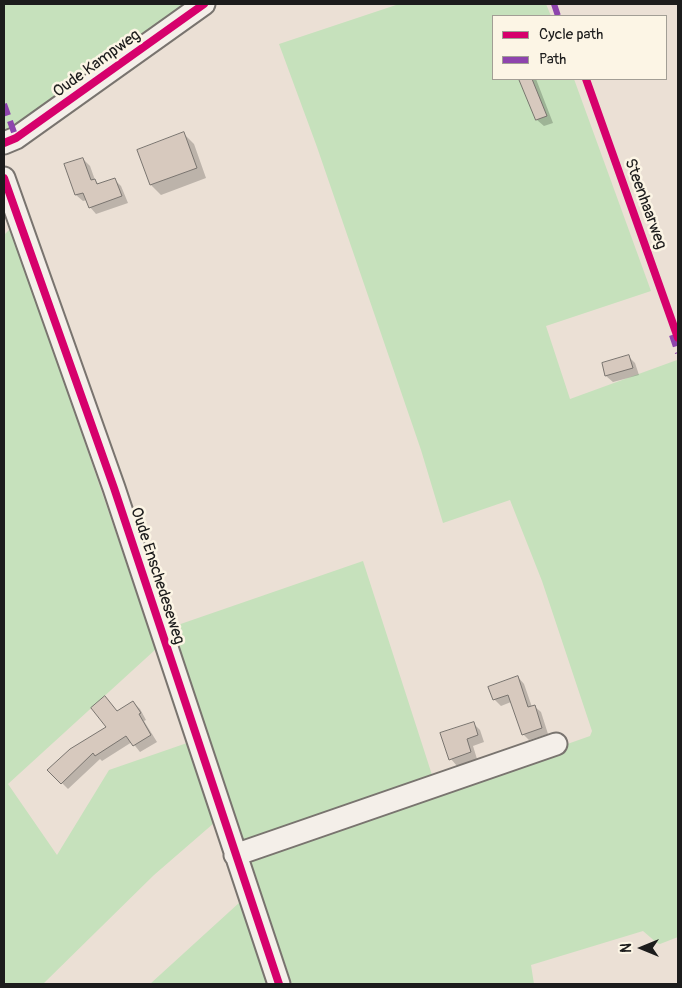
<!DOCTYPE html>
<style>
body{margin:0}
#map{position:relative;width:682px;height:988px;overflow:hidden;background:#ebe0d5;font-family:Pangolin,sans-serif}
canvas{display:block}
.frame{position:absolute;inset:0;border:5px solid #1c1c1c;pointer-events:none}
.legend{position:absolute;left:492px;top:15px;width:175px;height:65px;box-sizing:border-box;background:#fcf5e5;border:1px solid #a29e95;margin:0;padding:6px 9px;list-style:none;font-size:15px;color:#1c1c1c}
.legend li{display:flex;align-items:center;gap:10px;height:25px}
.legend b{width:25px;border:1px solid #a29e95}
.north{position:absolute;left:617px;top:923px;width:50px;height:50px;-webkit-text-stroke:4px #fcf5e5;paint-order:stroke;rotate:270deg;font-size:14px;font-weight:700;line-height:20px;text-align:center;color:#1c1c1c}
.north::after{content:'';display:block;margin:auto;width:18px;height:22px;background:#1c1c1c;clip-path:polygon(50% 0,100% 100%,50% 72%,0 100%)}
</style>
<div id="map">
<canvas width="682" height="988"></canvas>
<div class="frame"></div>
<ul class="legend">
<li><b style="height:6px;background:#d6006c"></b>Cycle path</li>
<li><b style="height:6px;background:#8e44ad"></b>Path</li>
</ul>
<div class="north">N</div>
</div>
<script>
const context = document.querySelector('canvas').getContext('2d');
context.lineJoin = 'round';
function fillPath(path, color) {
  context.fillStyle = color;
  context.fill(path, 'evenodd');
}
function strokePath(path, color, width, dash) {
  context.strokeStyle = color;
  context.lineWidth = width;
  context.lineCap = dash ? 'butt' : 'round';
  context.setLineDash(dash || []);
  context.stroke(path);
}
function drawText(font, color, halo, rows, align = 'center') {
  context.font = font + ' Pangolin,sans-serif';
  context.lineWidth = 5;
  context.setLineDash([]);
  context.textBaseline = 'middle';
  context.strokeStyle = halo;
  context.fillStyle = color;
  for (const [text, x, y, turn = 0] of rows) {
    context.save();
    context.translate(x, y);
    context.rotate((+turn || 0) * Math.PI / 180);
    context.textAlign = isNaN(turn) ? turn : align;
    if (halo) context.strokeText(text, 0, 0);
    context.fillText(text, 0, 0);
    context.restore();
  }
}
const green = new Path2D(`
 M 4,4 L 190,4 L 4,138 Z
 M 399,4 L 546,4 L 551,16 L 493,16 L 493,79 L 574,79 L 651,291 L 546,326 L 570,399 L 677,360 L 678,362 L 678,937 L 660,944 L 657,943 L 643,931 L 531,965 L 534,984 L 292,984 L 250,862 L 253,855 L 590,736 L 592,731 L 542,581 L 510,500 L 443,523 L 421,450 L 317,147 L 279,44 Z
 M 12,227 L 69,397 L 156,649 L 8,784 L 57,855 L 109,770 L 187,743 L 214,823 L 154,875 L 43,984 L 4,984 L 4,235 Z
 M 363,561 L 432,775 L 246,839 L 242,839 L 169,628 Z
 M 240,902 L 267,984 L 150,984 Z`);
const shadow = new Path2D(`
 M 520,79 L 536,79 L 553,123 L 544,126 L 537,120 Z
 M 184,134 L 194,144 L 206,178 L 161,195 L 151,185 Z
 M 83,159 L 90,166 L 95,180 L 99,185 L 115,180 L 121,186 L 128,203 L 96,214 L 90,207 L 87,200 L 83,201 L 76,195 L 66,165 Z
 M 628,356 L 635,363 L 639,375 L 613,382 L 606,376 L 603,364 Z
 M 518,677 L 524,684 L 532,707 L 534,706 L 541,712 L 548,734 L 529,740 L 523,734 L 511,702 L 501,706 L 494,699 Z
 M 133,702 L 140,709 L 146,720 L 144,721 L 157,742 L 140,752 L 132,742 L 102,761 L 100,759 L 68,789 L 49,770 L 108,727 L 118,712 Z
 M 473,723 L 480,730 L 484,742 L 473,746 L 477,759 L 457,766 L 451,759 Z`);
const building = new Path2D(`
 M 519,79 L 532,79 L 547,116 L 536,120 Z
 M 184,132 L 197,168 L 150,185 L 137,150 Z
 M 83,158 L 91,180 L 95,179 L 97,184 L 115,178 L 122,196 L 89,208 L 83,193 L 75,195 L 64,164 Z
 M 629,355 L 633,368 L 605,376 L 602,363 Z
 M 518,676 L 528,707 L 535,705 L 542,728 L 522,735 L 508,695 L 493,700 L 488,687 Z
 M 105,696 L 117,711 L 133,701 L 141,713 L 139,714 L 151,735 L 133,746 L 126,736 L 95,756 L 93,753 L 61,784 L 47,770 L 70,749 L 106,727 L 91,708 Z
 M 474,722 L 478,735 L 467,739 L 471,752 L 449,760 L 440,733 Z`);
const minor = new Path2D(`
 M 4,143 L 16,138 L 204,4
 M 4,178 L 114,488 L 279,984
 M 235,855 L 556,744`);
const quiet = new Path2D(`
 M 554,4 L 558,16
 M 4,104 L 16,138
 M 672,335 L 678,353`);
const cycleway = new Path2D(`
 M 586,79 L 678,338
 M 4,143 L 16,138 L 204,4
 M 4,178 L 114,488 L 279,984`);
const streetNames = [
 ["Oude Kampweg",97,64,-36],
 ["Steenhaarweg",645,204,70],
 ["Oude Enschedeseweg",157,576,72]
];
fillPath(green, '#c6e1bc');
fillPath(shadow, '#0003');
fillPath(building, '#d7c9be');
strokePath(building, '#79746f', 1);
strokePath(minor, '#79746f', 25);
strokePath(minor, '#f4efe9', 21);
strokePath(quiet, '#8e44ad', 6, [12, 6]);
strokePath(cycleway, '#d6006c', 8);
drawText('16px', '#1c1c1c', '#fcf5e5', streetNames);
</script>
